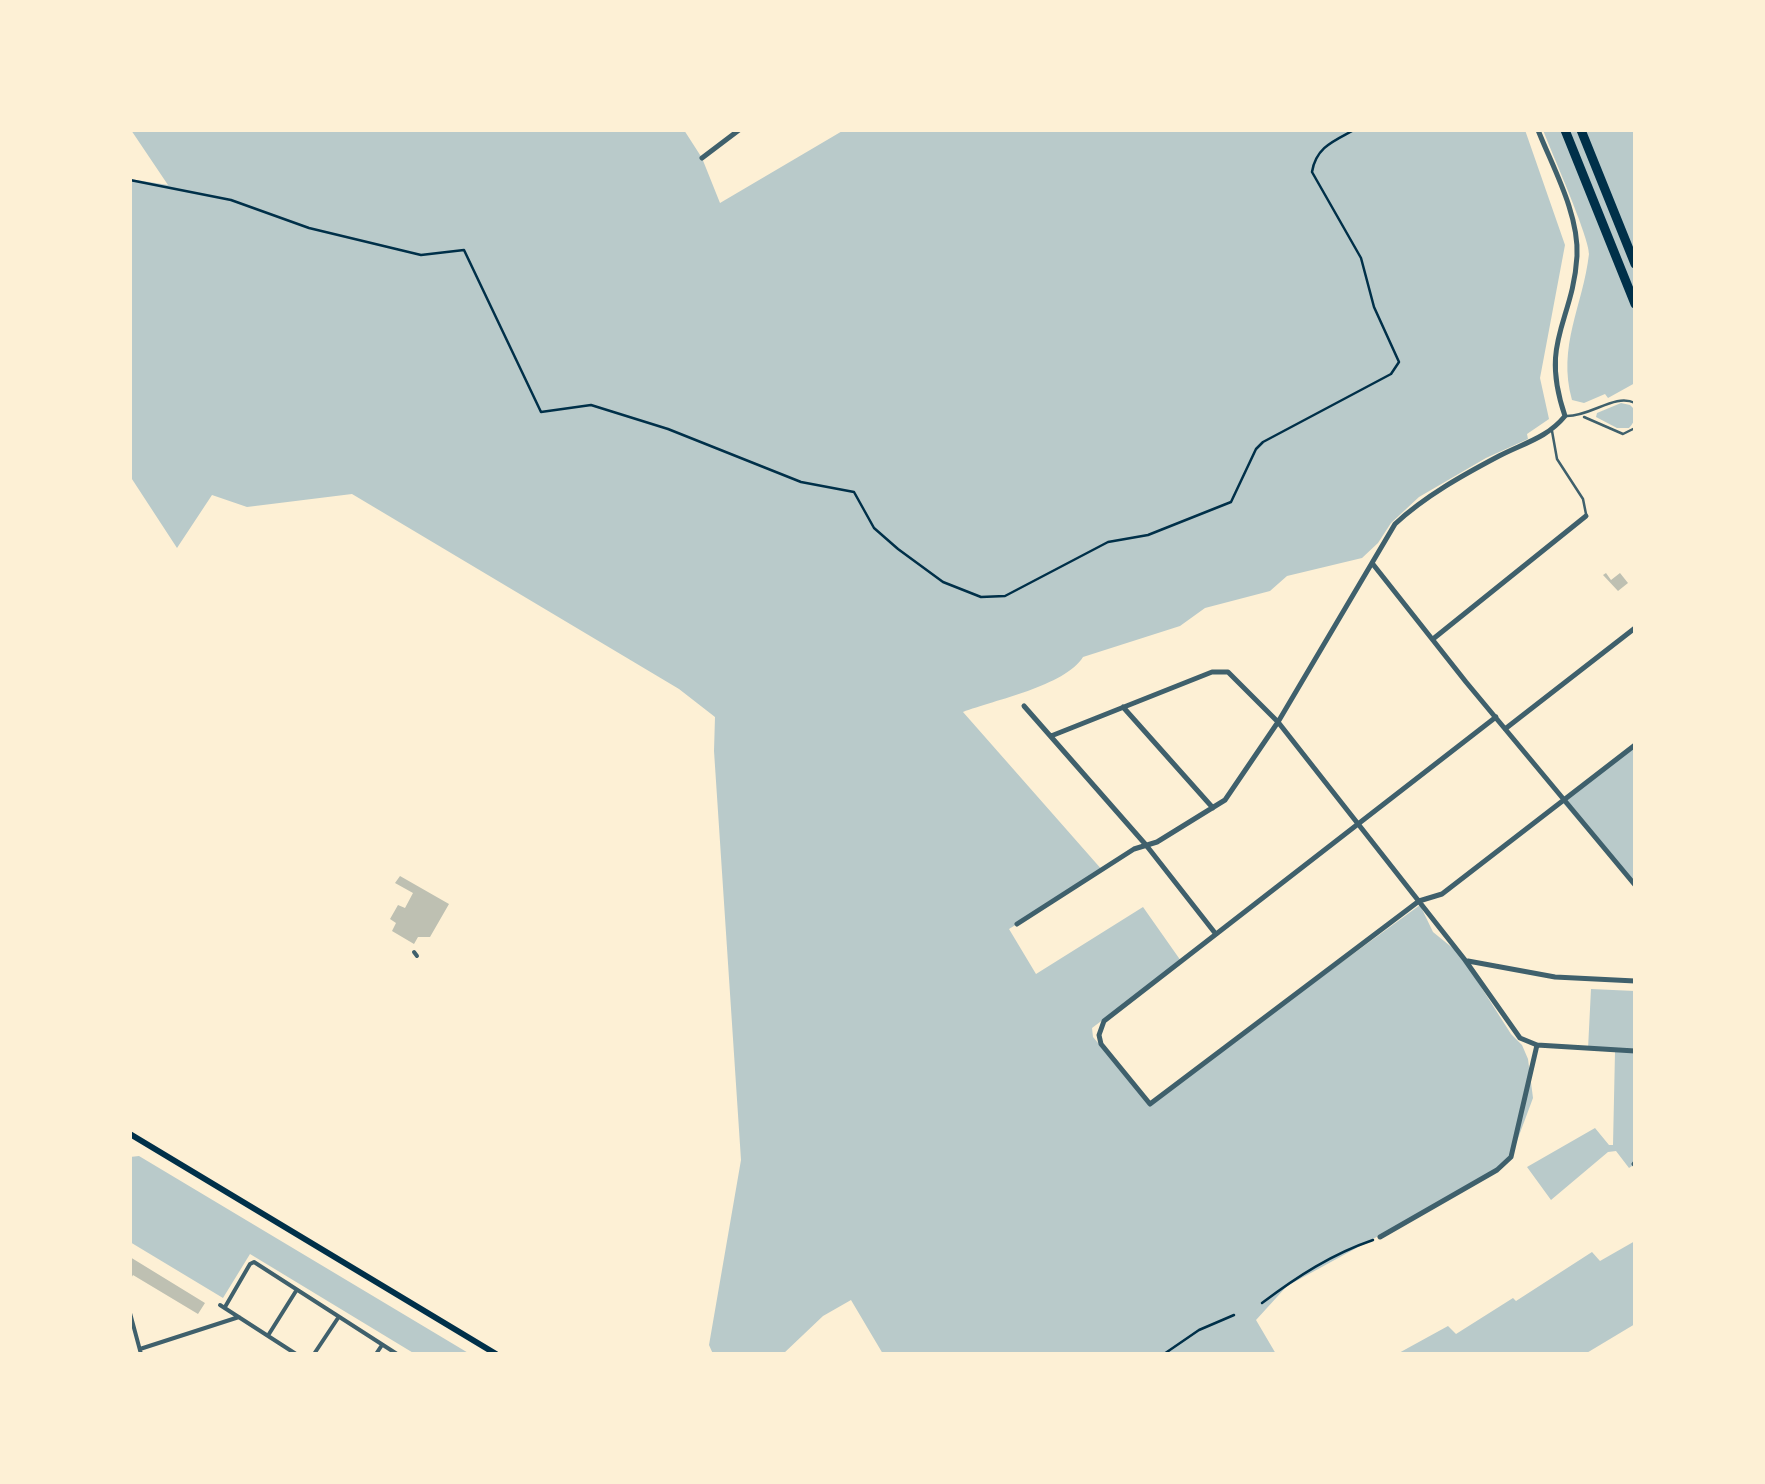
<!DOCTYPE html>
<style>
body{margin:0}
#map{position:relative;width:1765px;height:1484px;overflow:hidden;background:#fdf0d5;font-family:Figtree,sans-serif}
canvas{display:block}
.frame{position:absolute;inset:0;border:132px solid #fdf0d5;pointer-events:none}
</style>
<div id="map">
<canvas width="1765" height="1484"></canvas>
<div class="frame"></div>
</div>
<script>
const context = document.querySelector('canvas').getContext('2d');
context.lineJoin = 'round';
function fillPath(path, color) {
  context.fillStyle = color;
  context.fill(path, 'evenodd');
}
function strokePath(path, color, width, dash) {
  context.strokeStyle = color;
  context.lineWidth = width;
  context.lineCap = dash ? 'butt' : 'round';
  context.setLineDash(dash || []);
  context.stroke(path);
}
const green = new Path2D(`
 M 131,130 L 684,130 L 702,158 L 720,203 L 844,130 L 1525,130 L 1565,245 L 1540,378 L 1549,419 L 1527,434 L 1528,439 L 1486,458 L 1419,497 L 1391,523 L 1378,543 L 1362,558 L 1287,576 L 1270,591 L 1205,608 L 1180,626 L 1083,657 C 1065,686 994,700 963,712 L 1103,871 L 1009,929 L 1036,974 L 1143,907 L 1181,961 L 1092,1028 L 1093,1037 L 1149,1103 L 1420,905 L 1433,932 L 1460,954 L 1511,1034 L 1522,1045 L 1528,1059 L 1533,1098 L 1514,1149 L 1501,1169 L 1287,1286 L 1256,1320 L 1276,1354 L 883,1354 L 851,1300 L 823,1316 L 783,1354 L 713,1354 L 709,1345 L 741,1160 L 714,751 L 715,717 L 679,689 L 352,494 L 247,507 L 212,495 L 177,548 L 130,476 L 130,179 L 168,185 Z
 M 1543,130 L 1635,130 L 1635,383 L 1608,398 L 1605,394 L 1584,403 L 1572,400 C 1557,346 1583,306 1589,254 C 1590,239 1551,151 1543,130 Z
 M 1621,403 L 1630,405 C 1638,411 1636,421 1629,428 L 1617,428 L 1596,417 L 1597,413 Z
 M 1635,746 L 1635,887 L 1563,803 Z
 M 1591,989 L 1635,991 L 1635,1164 L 1629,1168 L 1616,1151 L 1608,1152 L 1551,1200 L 1527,1167 L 1595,1128 L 1609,1145 L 1613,1145 L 1615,1052 L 1588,1049 Z
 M 139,1156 L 470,1354 L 415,1354 L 250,1254 L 223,1298 L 130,1242 L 130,1157 Z
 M 1635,1241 L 1635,1324 L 1585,1354 L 1397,1354 L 1448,1326 L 1456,1334 L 1513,1298 L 1516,1301 L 1592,1252 L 1600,1261 Z`);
const building = new Path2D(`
 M 1606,573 L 1611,580 L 1620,573 L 1628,583 L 1618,591 L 1603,575 Z
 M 400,876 L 449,904 L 430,937 L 418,937 L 414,944 L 392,931 L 396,923 L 390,919 L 398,905 L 405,908 L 413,893 L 395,883 Z
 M 130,1257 L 205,1303 L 198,1314 L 133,1275 L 130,1280 Z`);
const path = new Path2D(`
 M 130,180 L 231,200 L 309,228 L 421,255 L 464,250 L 541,412 L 591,405 L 668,429 L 801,482 L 854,492 L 874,528 L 898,549 L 943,582 L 981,597 L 1005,596 L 1108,542 L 1148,535 L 1231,502 L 1256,449 L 1263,442 L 1391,374 L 1399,362 L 1374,307 L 1361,258 L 1312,172 C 1316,147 1334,141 1354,130
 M 1262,1303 C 1298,1276 1332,1254 1373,1240
 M 1164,1354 L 1199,1330 L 1234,1315`);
const service = new Path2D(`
 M 1567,416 C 1592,416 1615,393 1635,403
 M 1584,417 L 1623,434 L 1635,428
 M 1552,431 L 1557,459 L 1583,499 L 1586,514`);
const pedestrian = new Path2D(`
 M 414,952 L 417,956
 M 220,1305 L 296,1354
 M 225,1307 L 250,1264 L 254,1262 L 397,1354
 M 130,1313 L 141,1354
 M 269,1334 L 296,1291
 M 140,1349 L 239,1317
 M 314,1354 L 338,1318
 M 376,1354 L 382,1345`);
const minor = new Path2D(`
 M 702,158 L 739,130
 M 1372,563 L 1466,682 L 1635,885
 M 1433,639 L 1586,516
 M 1024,706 L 1146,845 L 1215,933
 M 1123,707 L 1213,808
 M 1496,717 L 1104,1021 L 1099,1035 L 1101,1044 L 1150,1104 L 1419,901 L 1442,894 L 1635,745
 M 1505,729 L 1635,628
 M 1051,736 L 1212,672 L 1228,672 L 1278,722 L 1465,960 L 1520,1038 L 1537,1045 L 1635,1051
 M 1017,924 L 1134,849 L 1157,842 L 1225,800 L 1278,722 L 1395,524 C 1425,496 1463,475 1499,456 C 1524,443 1547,438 1565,416 C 1539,340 1573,323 1577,256 C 1579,214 1553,168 1538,130
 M 1468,961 L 1555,977 L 1635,981
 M 1634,1164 L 1635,1163
 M 1380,1237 L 1497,1170 L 1511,1157 L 1537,1045`);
const secondary = new Path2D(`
 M 130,1134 L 496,1354`);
const motorway = new Path2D(`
 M 1565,130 L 1635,304
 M 1581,130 L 1635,264`);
fillPath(green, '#b9caca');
fillPath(building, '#bec0b2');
strokePath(path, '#003049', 2.5);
strokePath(service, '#3f606c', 2.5);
strokePath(pedestrian, '#3f606c', 4);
strokePath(minor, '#3f606c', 5);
strokePath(secondary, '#003049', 6);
strokePath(motorway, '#003049', 9);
</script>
